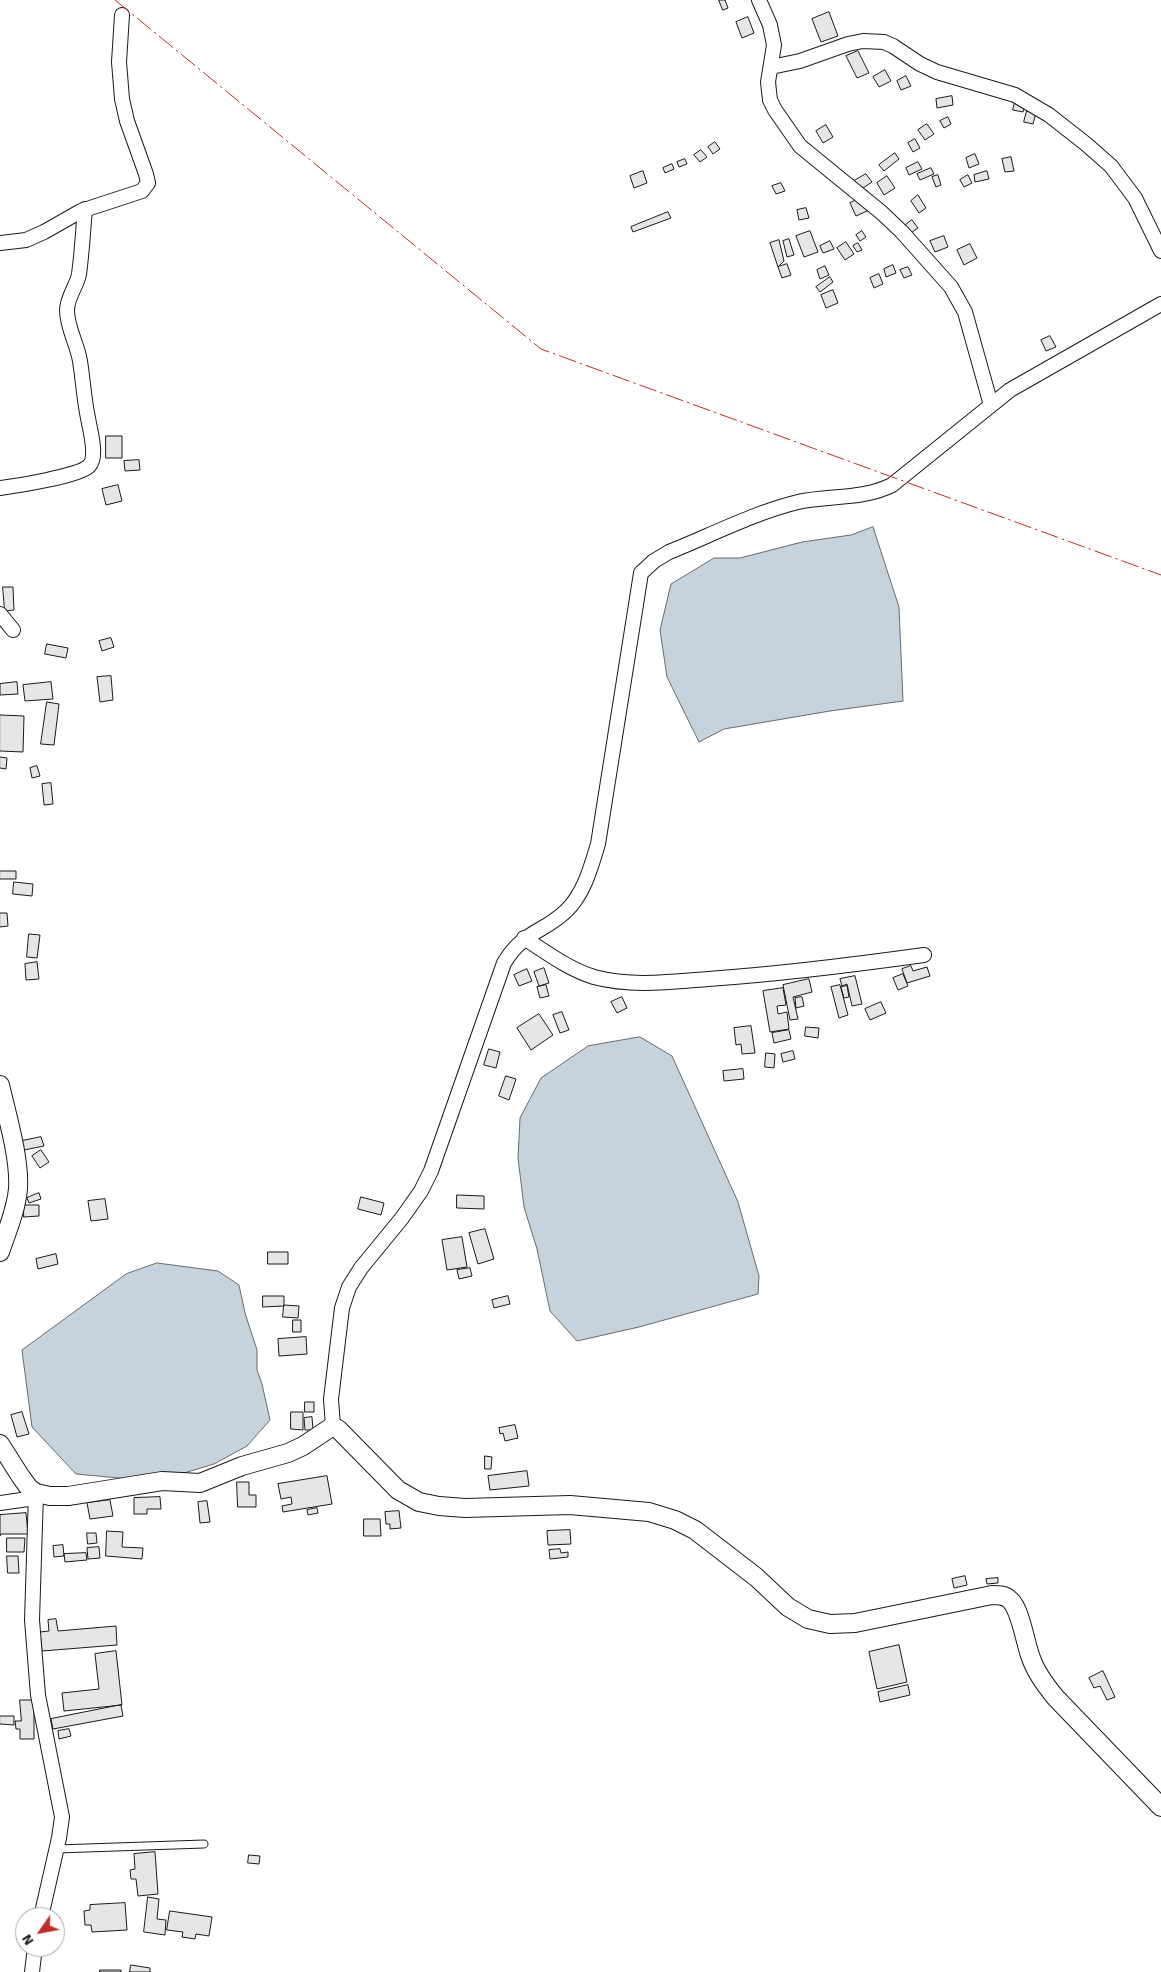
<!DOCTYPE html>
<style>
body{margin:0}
#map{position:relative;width:1161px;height:1972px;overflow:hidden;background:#fff;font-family:Signika,sans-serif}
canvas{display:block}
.north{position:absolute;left:15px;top:1907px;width:50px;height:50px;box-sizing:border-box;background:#fff;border:1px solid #a3a3a3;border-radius:50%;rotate:237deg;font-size:14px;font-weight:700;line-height:20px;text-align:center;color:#1a1a1a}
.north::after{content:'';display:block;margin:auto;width:18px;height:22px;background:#c62828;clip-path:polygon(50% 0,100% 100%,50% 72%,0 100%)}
</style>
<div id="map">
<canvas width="1161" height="1972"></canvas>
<div class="north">N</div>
</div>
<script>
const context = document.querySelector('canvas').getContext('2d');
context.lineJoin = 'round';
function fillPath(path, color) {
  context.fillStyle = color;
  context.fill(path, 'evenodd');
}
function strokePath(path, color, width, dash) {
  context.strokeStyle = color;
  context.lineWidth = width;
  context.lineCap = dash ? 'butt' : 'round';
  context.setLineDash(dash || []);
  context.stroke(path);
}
const water = new Path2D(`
 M 873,527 L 899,607 L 903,701 L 830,711 L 724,729 L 699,742 L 667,677 L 660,630 L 671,584 L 714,558 L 740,558 L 802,542 L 851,535 Z
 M 640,1037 L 672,1056 L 738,1202 L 759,1276 L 758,1294 L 639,1327 L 577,1341 L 550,1311 L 537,1249 L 524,1207 L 518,1158 L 520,1118 L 541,1078 L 588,1046 Z
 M 157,1263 L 218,1271 L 239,1285 L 245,1313 L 257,1350 L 257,1370 L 262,1384 L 270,1420 L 247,1446 L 214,1464 L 184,1473 L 130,1479 L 76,1474 L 32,1427 L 22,1350 L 126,1274 Z`);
const building = new Path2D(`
 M 719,0 L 725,0 L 728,8 L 723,10 Z
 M 829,12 L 838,36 L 821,42 L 812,19 Z
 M 748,17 L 754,33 L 742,38 L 736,22 Z
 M 858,51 L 869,73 L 857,78 L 846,56 Z
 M 885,70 L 891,81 L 879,87 L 873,77 Z
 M 906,76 L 911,86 L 901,90 L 897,81 Z
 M 952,96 L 953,105 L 937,108 L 936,99 Z
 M 1015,102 L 1025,104 L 1023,112 L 1013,110 Z
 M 1027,111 L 1036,113 L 1033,124 L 1024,122 Z
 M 948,117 L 951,124 L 944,128 L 940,121 Z
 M 927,124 L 934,134 L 925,140 L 918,130 Z
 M 826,125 L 833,137 L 823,143 L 816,131 Z
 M 915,139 L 920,148 L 913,152 L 908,143 Z
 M 715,142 L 720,149 L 713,154 L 708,147 Z
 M 701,150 L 707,157 L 700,162 L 694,155 Z
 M 895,153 L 899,159 L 884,171 L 879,165 Z
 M 975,154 L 979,164 L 969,168 L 966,158 Z
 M 1011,157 L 1014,171 L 1005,172 L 1002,159 Z
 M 685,159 L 687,164 L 679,167 L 677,162 Z
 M 918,162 L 922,169 L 909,175 L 906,168 Z
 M 672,164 L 674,169 L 665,173 L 663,168 Z
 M 931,168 L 934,174 L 920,180 L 917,174 Z
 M 643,171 L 647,183 L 634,188 L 630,176 Z
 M 987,171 L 989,179 L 975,182 L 974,175 Z
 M 866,174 L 872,182 L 860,190 L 854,181 Z
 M 938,175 L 941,185 L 936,187 L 932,177 Z
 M 968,175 L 972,183 L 964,187 L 960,180 Z
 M 887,176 L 895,188 L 884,195 L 877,183 Z
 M 781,183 L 785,191 L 776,194 L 772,186 Z
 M 918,195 L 926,208 L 919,213 L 911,201 Z
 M 861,198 L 867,211 L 856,216 L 850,203 Z
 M 806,208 L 809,218 L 799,220 L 797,210 Z
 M 668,212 L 671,218 L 633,232 L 631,227 Z
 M 912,220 L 918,228 L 908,235 L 903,227 Z
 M 810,231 L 818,252 L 804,257 L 796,236 Z
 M 862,231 L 866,237 L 860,241 L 856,235 Z
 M 944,236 L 948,247 L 935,252 L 930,241 Z
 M 789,239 L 794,255 L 787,257 L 783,241 Z
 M 779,240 L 784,261 L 778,267 L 770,243 Z
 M 830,241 L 834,249 L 823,253 L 820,246 Z
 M 846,242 L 854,254 L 845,260 L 837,248 Z
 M 858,243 L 862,250 L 857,252 L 853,246 Z
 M 970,244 L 977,258 L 964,265 L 957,250 Z
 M 787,264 L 791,275 L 782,278 L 778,267 Z
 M 893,265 L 896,273 L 886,277 L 884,269 Z
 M 825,266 L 829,275 L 820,279 L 817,270 Z
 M 908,267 L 912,275 L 904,278 L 900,270 Z
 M 879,274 L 883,284 L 874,288 L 870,278 Z
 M 830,277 L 833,282 L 820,292 L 816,287 Z
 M 833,290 L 838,303 L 826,308 L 821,295 Z
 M 1050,336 L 1056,347 L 1046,351 L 1041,340 Z
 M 106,436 L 122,436 L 122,458 L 106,458 Z
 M 139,460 L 140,470 L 125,471 L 124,461 Z
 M 118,485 L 122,501 L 106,505 L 102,489 Z
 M 3,587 L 13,587 L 14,610 L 5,611 Z
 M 111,638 L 114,647 L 102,651 L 99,641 Z
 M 47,644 L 68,648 L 66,658 L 45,654 Z
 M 111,676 L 113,700 L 100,702 L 97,677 Z
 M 17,682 L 18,694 L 0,695 L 0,684 Z
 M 51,682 L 53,699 L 25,701 L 23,685 Z
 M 47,702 L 59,704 L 54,745 L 41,744 Z
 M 0,715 L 24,716 L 23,752 L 0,751 Z
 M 0,757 L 7,758 L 6,769 L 0,768 Z
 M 37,766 L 40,776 L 32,778 L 30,768 Z
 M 51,783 L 53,804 L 44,805 L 42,784 Z
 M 0,871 L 16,871 L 16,879 L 0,879 Z
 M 14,882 L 33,884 L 32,896 L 13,894 Z
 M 0,913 L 7,913 L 8,926 L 0,927 Z
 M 29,934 L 40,935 L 37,958 L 27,957 Z
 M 37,962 L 39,979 L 26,980 L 25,964 Z
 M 911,966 L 913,971 L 927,967 L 930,976 L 907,983 L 902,969 Z
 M 544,968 L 549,983 L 539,986 L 534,972 Z
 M 527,969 L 532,981 L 519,986 L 514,975 Z
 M 903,974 L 908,986 L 898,990 L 893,978 Z
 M 855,976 L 862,1004 L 852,1006 L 847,984 L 842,986 L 840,979 Z
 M 809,979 L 812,992 L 793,997 L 798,1019 L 790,1020 L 783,985 Z
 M 546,985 L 549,996 L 540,998 L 537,987 Z
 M 840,985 L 848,1015 L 839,1018 L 831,987 Z
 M 847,986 L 849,997 L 844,998 L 841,987 Z
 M 783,988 L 786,1005 L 777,1006 L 778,1014 L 787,1012 L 789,1029 L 770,1032 L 763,991 Z
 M 622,997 L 627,1008 L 617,1013 L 611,1002 Z
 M 802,997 L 804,1006 L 796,1008 L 795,998 Z
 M 881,1002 L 886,1013 L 870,1020 L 865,1009 Z
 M 562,1012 L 569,1030 L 560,1033 L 553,1015 Z
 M 539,1014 L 553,1035 L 531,1050 L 517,1028 Z
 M 751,1026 L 755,1053 L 742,1054 L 741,1044 L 736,1045 L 734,1028 Z
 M 806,1027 L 819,1028 L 818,1038 L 805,1036 Z
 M 789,1030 L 791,1039 L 774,1043 L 772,1033 Z
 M 489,1049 L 500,1052 L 496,1068 L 484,1065 Z
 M 793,1051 L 795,1059 L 783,1062 L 781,1054 Z
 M 766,1053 L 775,1054 L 774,1068 L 765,1067 Z
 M 743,1069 L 744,1079 L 724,1081 L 723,1071 Z
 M 506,1076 L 516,1079 L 509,1100 L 499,1096 Z
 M 41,1137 L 44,1146 L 24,1150 L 22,1141 Z
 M 41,1150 L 49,1162 L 40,1168 L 32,1156 Z
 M 39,1193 L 41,1199 L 29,1203 L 27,1198 Z
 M 457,1195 L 484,1196 L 484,1209 L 457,1208 Z
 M 361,1197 L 384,1203 L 381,1215 L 358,1209 Z
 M 105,1199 L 108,1219 L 91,1221 L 88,1201 Z
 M 24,1205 L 39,1205 L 39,1216 L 24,1217 Z
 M 485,1229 L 494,1259 L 478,1264 L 469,1233 Z
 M 462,1237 L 467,1267 L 447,1270 L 442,1240 Z
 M 268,1252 L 288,1252 L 288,1264 L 268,1264 Z
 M 56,1254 L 58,1264 L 38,1269 L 36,1259 Z
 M 470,1268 L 472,1276 L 459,1279 L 457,1270 Z
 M 263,1296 L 284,1296 L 284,1306 L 263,1307 Z
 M 508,1296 L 510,1304 L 494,1308 L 492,1300 Z
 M 284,1305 L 299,1306 L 298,1318 L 283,1317 Z
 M 293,1320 L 301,1320 L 301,1332 L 293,1332 Z
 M 306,1337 L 307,1354 L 279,1356 L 278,1339 Z
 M 305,1402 L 314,1402 L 314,1412 L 305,1412 Z
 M 22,1412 L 29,1434 L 17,1437 L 11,1415 Z
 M 291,1412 L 303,1412 L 303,1430 L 291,1429 Z
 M 312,1417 L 313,1430 L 305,1430 L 304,1418 Z
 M 515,1425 L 518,1438 L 505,1441 L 503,1433 L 500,1434 L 499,1428 Z
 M 485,1456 L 492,1457 L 491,1469 L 485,1469 Z
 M 527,1471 L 529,1486 L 490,1490 L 488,1476 Z
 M 327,1476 L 332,1504 L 283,1512 L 282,1506 L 292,1504 L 291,1497 L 281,1499 L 278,1484 Z
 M 237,1482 L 249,1482 L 249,1495 L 256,1495 L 256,1507 L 238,1507 Z
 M 160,1497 L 161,1509 L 147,1509 L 147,1514 L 134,1514 L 134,1498 Z
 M 110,1500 L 113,1516 L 90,1519 L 87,1503 Z
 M 207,1501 L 210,1522 L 200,1523 L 198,1502 Z
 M 317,1508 L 318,1513 L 308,1515 L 307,1510 Z
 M 399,1511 L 401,1528 L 390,1529 L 390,1524 L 386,1524 L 385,1512 Z
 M 26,1513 L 28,1534 L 1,1534 L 0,1536 L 0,1515 Z
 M 364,1519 L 380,1519 L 381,1536 L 364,1536 Z
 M 570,1530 L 571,1544 L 548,1545 L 547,1531 Z
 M 107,1531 L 123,1532 L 122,1547 L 143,1548 L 142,1559 L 106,1556 Z
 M 87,1533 L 96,1533 L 97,1543 L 88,1544 Z
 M 7,1538 L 25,1538 L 24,1552 L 7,1552 Z
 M 63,1545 L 64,1556 L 54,1557 L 53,1546 Z
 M 99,1547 L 100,1558 L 88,1559 L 87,1548 Z
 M 560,1549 L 561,1553 L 568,1552 L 568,1557 L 550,1559 L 549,1550 Z
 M 86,1553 L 87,1560 L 65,1562 L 64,1554 Z
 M 7,1556 L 18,1556 L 19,1573 L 8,1573 Z
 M 965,1576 L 967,1585 L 954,1588 L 952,1579 Z
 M 998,1578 L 998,1583 L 987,1584 L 986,1579 Z
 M 56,1619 L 58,1631 L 116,1626 L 117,1645 L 42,1651 L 40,1632 L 49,1631 L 48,1620 Z
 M 899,1645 L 907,1682 L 877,1689 L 869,1652 Z
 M 116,1651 L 122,1705 L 64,1711 L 62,1693 L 99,1689 L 95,1654 Z
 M 1103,1671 L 1115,1697 L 1107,1700 L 1100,1686 L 1094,1688 L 1089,1678 Z
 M 908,1685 L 910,1695 L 880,1702 L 878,1692 Z
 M 20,1700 L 34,1700 L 34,1739 L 20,1739 L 20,1729 L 16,1729 L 15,1721 L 21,1721 Z
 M 121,1705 L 123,1716 L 53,1729 L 51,1719 Z
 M 0,1716 L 14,1716 L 14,1725 L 0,1724 Z
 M 69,1729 L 71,1736 L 59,1739 L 58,1731 Z
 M 155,1852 L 158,1894 L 138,1896 L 136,1879 L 131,1879 L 130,1870 L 135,1869 L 134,1854 Z
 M 249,1855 L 260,1856 L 259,1864 L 248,1863 Z
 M 148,1897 L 159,1899 L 157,1919 L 166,1920 L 165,1935 L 144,1932 Z
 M 125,1903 L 127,1930 L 92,1932 L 91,1925 L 85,1925 L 84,1911 L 90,1910 L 90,1905 Z
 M 170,1911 L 212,1917 L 209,1936 L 196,1934 L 195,1939 L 182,1937 L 183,1932 L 167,1930 Z
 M 131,1965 L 150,1968 L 150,1972 L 130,1972 Z
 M 100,1970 L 121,1970 L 121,1972 L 100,1972 Z`);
const service = new Path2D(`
 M 57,1849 L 204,1844`);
const minor = new Path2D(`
 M 759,0 L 770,25 L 774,45 L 768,82 L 770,100 L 775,110 L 800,146 L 882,213 L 902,232 L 951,287 L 965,312 L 991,405
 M 771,67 L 800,61 L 848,44 L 863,41 L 884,42 L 893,46 L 920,64 L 937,72 L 1015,95 L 1049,115 L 1086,144 L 1111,166 L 1135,198 L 1161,251
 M 0,243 L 26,240 L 44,232 L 81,211 L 142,191 L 148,183 L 146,174 L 127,121 L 122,99 L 119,62 L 122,15
 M 0,488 C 16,486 79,476 89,466 C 98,457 90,430 88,418 C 84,399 83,380 80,361 C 77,343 67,328 67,310 C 67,297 77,286 79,274 C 82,253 83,230 85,209
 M 0,614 L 13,630
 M 524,938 C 546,952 568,969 594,977 C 631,987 670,982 708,979 C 780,974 852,965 924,955
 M 333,1426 L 331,1399 L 342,1308 L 349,1287 L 361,1268 L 402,1218 L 421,1191 L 431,1171 L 504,963 C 523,931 543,933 566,911 C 584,894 591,867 598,844 L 641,573 L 654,561 L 669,552 C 709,536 756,512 798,502 C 830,495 862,500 892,485 L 1010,390 L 1161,304
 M 36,1493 L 32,1620 L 38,1695 L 62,1817 L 59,1838 L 41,1917
 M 0,1503 L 35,1498
 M 32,1972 L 35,1947`);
const tertiary = new Path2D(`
 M 0,1085 C 7,1116 20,1158 18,1189 C 16,1211 7,1231 0,1252
 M 0,1444 L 21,1477 L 29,1488 L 36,1493 L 50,1496 L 68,1496 L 162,1481 L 200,1483 L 242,1466 L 288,1453 L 303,1446 L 333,1426 L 339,1430 L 398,1490 L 419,1502 L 439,1506 L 465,1508 L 570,1505 L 649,1512 L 675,1520 L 695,1530 L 756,1577 L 788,1607 L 808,1619 L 830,1624 L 855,1623 L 992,1595 C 999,1595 1005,1595 1010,1600 C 1021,1610 1025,1643 1031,1658 C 1036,1673 1046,1686 1056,1698 L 1161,1807`);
const power = new Path2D(`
 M 115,0 L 541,349 L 1161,575`);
fillPath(water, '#c6d2dc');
strokePath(water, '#6a6a6a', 1);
fillPath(building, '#e6e6e6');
strokePath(building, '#1a1a1a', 1);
strokePath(service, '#1a1a1a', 9);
strokePath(minor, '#1a1a1a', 16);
strokePath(tertiary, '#1a1a1a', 20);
strokePath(service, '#fff', 7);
strokePath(minor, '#fff', 14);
strokePath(tertiary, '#fff', 18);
strokePath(power, '#c62828', 1, [18, 4, 2.5, 4]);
</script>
